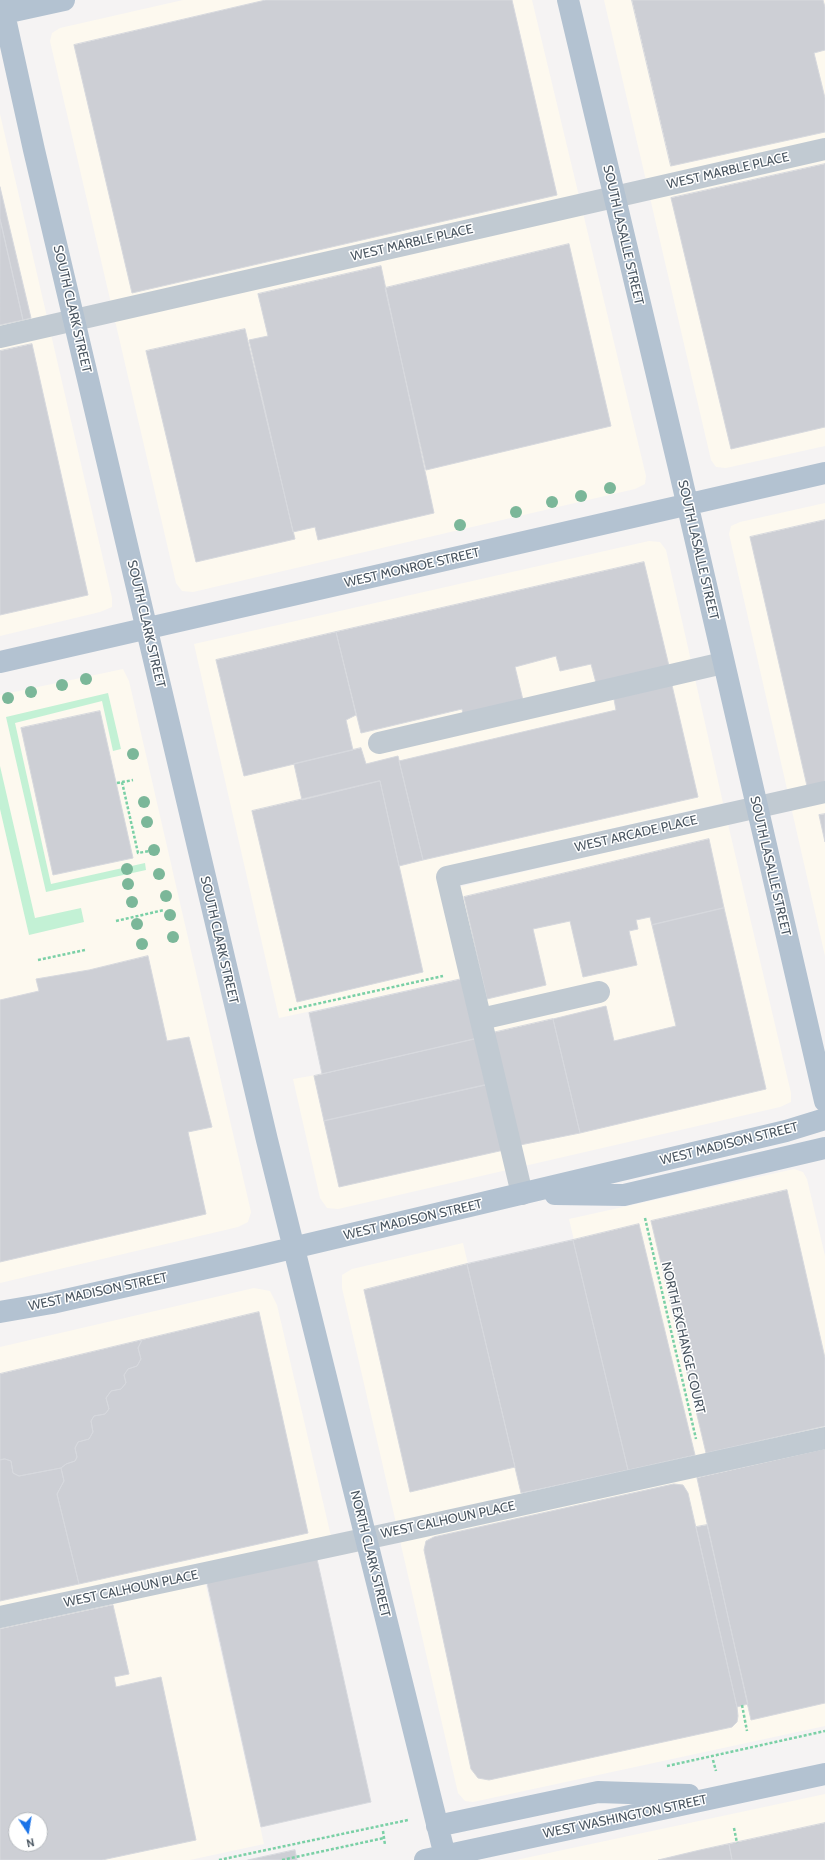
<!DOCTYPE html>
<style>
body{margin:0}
#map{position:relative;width:825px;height:1860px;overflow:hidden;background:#f5f3f3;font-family:Cabin,sans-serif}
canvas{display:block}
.north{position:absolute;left:8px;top:1812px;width:40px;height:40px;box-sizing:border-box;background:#fff;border:1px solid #b7bbc0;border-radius:50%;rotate:168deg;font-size:11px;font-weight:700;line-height:16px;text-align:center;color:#4a5661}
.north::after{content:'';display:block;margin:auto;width:14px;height:18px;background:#1a73e8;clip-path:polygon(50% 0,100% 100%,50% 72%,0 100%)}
</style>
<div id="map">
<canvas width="825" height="1860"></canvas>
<div class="north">N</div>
</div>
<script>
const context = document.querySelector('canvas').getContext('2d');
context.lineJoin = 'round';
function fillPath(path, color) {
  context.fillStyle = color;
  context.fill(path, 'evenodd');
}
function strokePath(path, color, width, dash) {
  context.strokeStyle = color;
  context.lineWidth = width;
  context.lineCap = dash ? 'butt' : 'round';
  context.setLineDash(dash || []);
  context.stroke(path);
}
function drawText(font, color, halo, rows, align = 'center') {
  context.font = font + ' Cabin,sans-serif';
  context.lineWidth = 3;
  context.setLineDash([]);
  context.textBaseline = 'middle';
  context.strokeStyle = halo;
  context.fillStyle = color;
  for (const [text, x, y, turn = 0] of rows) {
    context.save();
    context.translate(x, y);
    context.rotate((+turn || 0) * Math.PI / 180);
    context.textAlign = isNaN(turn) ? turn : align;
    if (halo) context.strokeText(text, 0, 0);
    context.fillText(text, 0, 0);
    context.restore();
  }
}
const commercial = new Path2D(`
 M 183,0 L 532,0 L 646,476 L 645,484 L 635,489 L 193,592 L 182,591 L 176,583 L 50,41 L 52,33 L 60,28 Z
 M 604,0 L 825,0 L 825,446 L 726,468 L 716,467 L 711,460 Z
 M 0,114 L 112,598 L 112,607 L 100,612 L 0,636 Z
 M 825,503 L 825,956 L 729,534 L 731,526 L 740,522 Z
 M 649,541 L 660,542 L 666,550 L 723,803 L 445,867 L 450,889 L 728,824 L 791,1093 L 791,1102 L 780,1107 L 338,1209 L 327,1208 L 320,1198 L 293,1079 L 322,1074 L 475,1039 L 461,979 L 279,1018 L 194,644 Z
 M 123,669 L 129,681 L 251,1212 L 248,1222 L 238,1227 L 0,1283 L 0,695 Z
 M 794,1169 L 803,1172 L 807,1179 L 825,1256 L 825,1726 L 473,1802 L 465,1801 L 458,1793 L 342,1288 L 342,1275 L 352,1269 L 463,1243 L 524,1504 L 630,1480 L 569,1219 Z
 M 254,1288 L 270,1291 L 277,1305 L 333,1545 L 203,1573 L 264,1844 L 190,1860 L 0,1860 L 0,1347 ZM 16,1820 L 40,1820 L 40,1844 L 16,1844 Z
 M 825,1794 L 825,1860 L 516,1860 L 727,1815 Z`);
const green = new Path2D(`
 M 108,693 L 121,749 L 113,751 L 102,701 L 15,723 L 51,884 L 145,863 L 146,870 L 46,892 L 6,717 Z
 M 0,766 L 35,918 L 81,908 L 84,922 L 29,935 L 0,809 Z`);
const building = new Path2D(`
 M 266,0 L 512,0 L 557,195 L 132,293 L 74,45 Z
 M 632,0 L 823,0 L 825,7 L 825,50 L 814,53 L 825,98 L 825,132 L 671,166 Z
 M 825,164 L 825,427 L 731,449 L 671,198 Z
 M 0,187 L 31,318 L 23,320 L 0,219 Z
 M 0,219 L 23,320 L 0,325 Z
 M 569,244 L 611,426 L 426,470 L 385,288 Z
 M 381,266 L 434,513 L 318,540 L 315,527 L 293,532 L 249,340 L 268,336 L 258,294 Z
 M 245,329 L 295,539 L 196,562 L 146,351 Z
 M 32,344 L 88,595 L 0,615 L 0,351 Z
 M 825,520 L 825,782 L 807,786 L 750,537 Z
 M 644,562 L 669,666 L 596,683 L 591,664 L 560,671 L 556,656 L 515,667 L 523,700 L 463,714 L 462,709 L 361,733 L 336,632 Z
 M 336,632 L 356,715 L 346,720 L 353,750 L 244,776 L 216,660 Z
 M 671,681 L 698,797 L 423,860 L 399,761 L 616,710 L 613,694 Z
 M 100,711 L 133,858 L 53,875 L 21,728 Z
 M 361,748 L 366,764 L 398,756 L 423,860 L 399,866 L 380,781 L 302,800 L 294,764 Z
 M 380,781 L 423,972 L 297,1002 L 252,811 Z
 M 825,814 L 825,842 L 819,815 Z
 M 709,839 L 724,908 L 652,925 L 650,917 L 636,920 L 638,929 L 629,931 L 637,965 L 583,977 L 570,921 L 533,929 L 546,985 L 487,999 L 464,897 Z
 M 724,908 L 766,1089 L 580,1133 L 553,1019 L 606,1006 L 614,1041 L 676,1026 L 652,925 Z
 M 148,956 L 167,1041 L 189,1037 L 212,1127 L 188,1132 L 206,1214 L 0,1262 L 0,1000 L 39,991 L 36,979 L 89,970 Z
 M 462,979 L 475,1039 L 322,1074 L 309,1013 Z
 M 553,1019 L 580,1133 L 520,1145 L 492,1033 Z
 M 475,1039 L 486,1085 L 324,1121 L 314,1076 Z
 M 490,1084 L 504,1150 L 339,1187 L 324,1121 Z
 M 787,1190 L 825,1358 L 825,1426 L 706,1453 L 651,1221 Z
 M 639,1224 L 695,1455 L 628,1470 L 573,1240 Z
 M 573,1240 L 628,1470 L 521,1493 L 467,1264 Z
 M 467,1264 L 515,1467 L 410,1492 L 364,1290 Z
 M 259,1312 L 308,1533 L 79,1584 L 57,1494 L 64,1481 L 61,1468 L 66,1464 L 75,1461 L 77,1457 L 75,1448 L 78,1442 L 89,1439 L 93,1432 L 91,1421 L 94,1416 L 105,1414 L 109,1409 L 106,1398 L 111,1391 L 121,1389 L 126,1383 L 124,1375 L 128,1369 L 137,1366 L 141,1359 L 138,1348 L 142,1340 Z
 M 142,1340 L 138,1348 L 141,1359 L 137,1366 L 128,1369 L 124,1375 L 126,1383 L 121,1389 L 111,1391 L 106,1398 L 109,1409 L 105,1414 L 94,1416 L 91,1421 L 93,1432 L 89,1439 L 78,1442 L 75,1448 L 77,1457 L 75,1461 L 66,1464 L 61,1468 L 19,1476 L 13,1473 L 11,1461 L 5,1459 L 0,1460 L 0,1374 Z
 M 825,1449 L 825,1703 L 751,1720 L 697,1478 Z
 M 5,1459 L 11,1461 L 13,1473 L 19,1476 L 61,1468 L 64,1481 L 57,1494 L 79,1584 L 0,1601 L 0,1460 Z
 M 674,1484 L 683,1485 L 688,1493 L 737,1707 L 738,1716 L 737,1722 L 732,1727 L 489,1780 L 478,1778 L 471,1769 L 424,1550 L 426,1541 L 434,1537 Z
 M 707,1525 L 748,1704 L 737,1707 L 696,1527 Z
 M 317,1559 L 371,1802 L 261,1827 L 207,1583 Z
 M 113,1605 L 129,1674 L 114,1677 L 116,1687 L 161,1677 L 196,1840 L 102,1860 L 0,1860 L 0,1629 ZM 16,1820 L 40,1820 L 40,1844 L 16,1844 Z
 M 825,1823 L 825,1860 L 732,1860 L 729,1844 Z
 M 729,1844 L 732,1860 L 658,1860 L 700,1850 Z
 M 295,1850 L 297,1860 L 248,1860 Z`);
const path = new Path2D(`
 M 122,782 L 138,853 L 150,851
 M 117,783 L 133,780
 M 116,921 L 164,910
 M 38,960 L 85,950
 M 289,1010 L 443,976
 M 645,1218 L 696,1439
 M 742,1705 L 747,1731
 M 713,1760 L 716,1771
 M 667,1766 L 825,1731
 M 734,1828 L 737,1843
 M 383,1831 L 385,1845
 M 219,1860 L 408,1820
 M 282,1860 L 384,1838`);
const minor = new Path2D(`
 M 0,337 L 825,149
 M 379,743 L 723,663
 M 481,1019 L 599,992
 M 522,1194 L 447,877 L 825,792
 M 0,1617 L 411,1529 L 825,1438`);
const major = new Path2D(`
 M 1,0 L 34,150 L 267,1140 L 446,1860
 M 568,0 L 679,468 L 825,1101
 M 0,14 L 64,0
 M 0,662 L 825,473
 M 555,1194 L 624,1195 L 825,1148
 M 0,1312 L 52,1303 L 246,1259 L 786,1131 L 825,1119
 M 437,1826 L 598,1792 L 689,1795
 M 425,1860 L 825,1774`);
const trees = [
 [610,488],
 [581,496],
 [552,502],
 [516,512],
 [460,525],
 [86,679],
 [62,685],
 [31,692],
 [8,698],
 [133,754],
 [144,802],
 [147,822],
 [154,850],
 [127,869],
 [159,874],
 [128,884],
 [166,896],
 [132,902],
 [170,915],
 [137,924],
 [173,937],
 [142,944]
];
const streetNames = [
 ["WEST MARBLE PLACE",728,171,-13],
 ["SOUTH LASALLE STREET",623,235,77],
 ["WEST MARBLE PLACE",412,243,-13],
 ["SOUTH CLARK STREET",72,309,77],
 ["SOUTH LASALLE STREET",698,550,77],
 ["WEST MONROE STREET",412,568,-13],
 ["SOUTH CLARK STREET",146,624,77],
 ["WEST ARCADE PLACE",636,834,-13],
 ["SOUTH LASALLE STREET",770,866,77],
 ["SOUTH CLARK STREET",219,940,77],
 ["WEST MADISON STREET",729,1144,-14],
 ["WEST MADISON STREET",413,1220,-13],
 ["WEST MADISON STREET",98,1292,-12],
 ["NORTH EXCHANGE COURT",683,1338,77],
 ["WEST CALHOUN PLACE",448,1520,-12],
 ["NORTH CLARK STREET",370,1554,76],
 ["WEST CALHOUN PLACE",131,1589,-12],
 ["WEST WASHINGTON STREET",625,1817,-12]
];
fillPath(commercial, '#fdf9ef');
fillPath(green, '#c3f1d5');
fillPath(building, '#cdcfd5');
strokePath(building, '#d7d9de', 1);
strokePath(path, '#7ad0a6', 2.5, [3, 2]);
strokePath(minor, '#c1cad2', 22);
strokePath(major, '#b3c2d1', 22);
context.fillStyle = '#7bb799';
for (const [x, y] of trees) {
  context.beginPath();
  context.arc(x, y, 6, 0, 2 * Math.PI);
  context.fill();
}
drawText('13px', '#4a5661', '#fff', streetNames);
</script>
